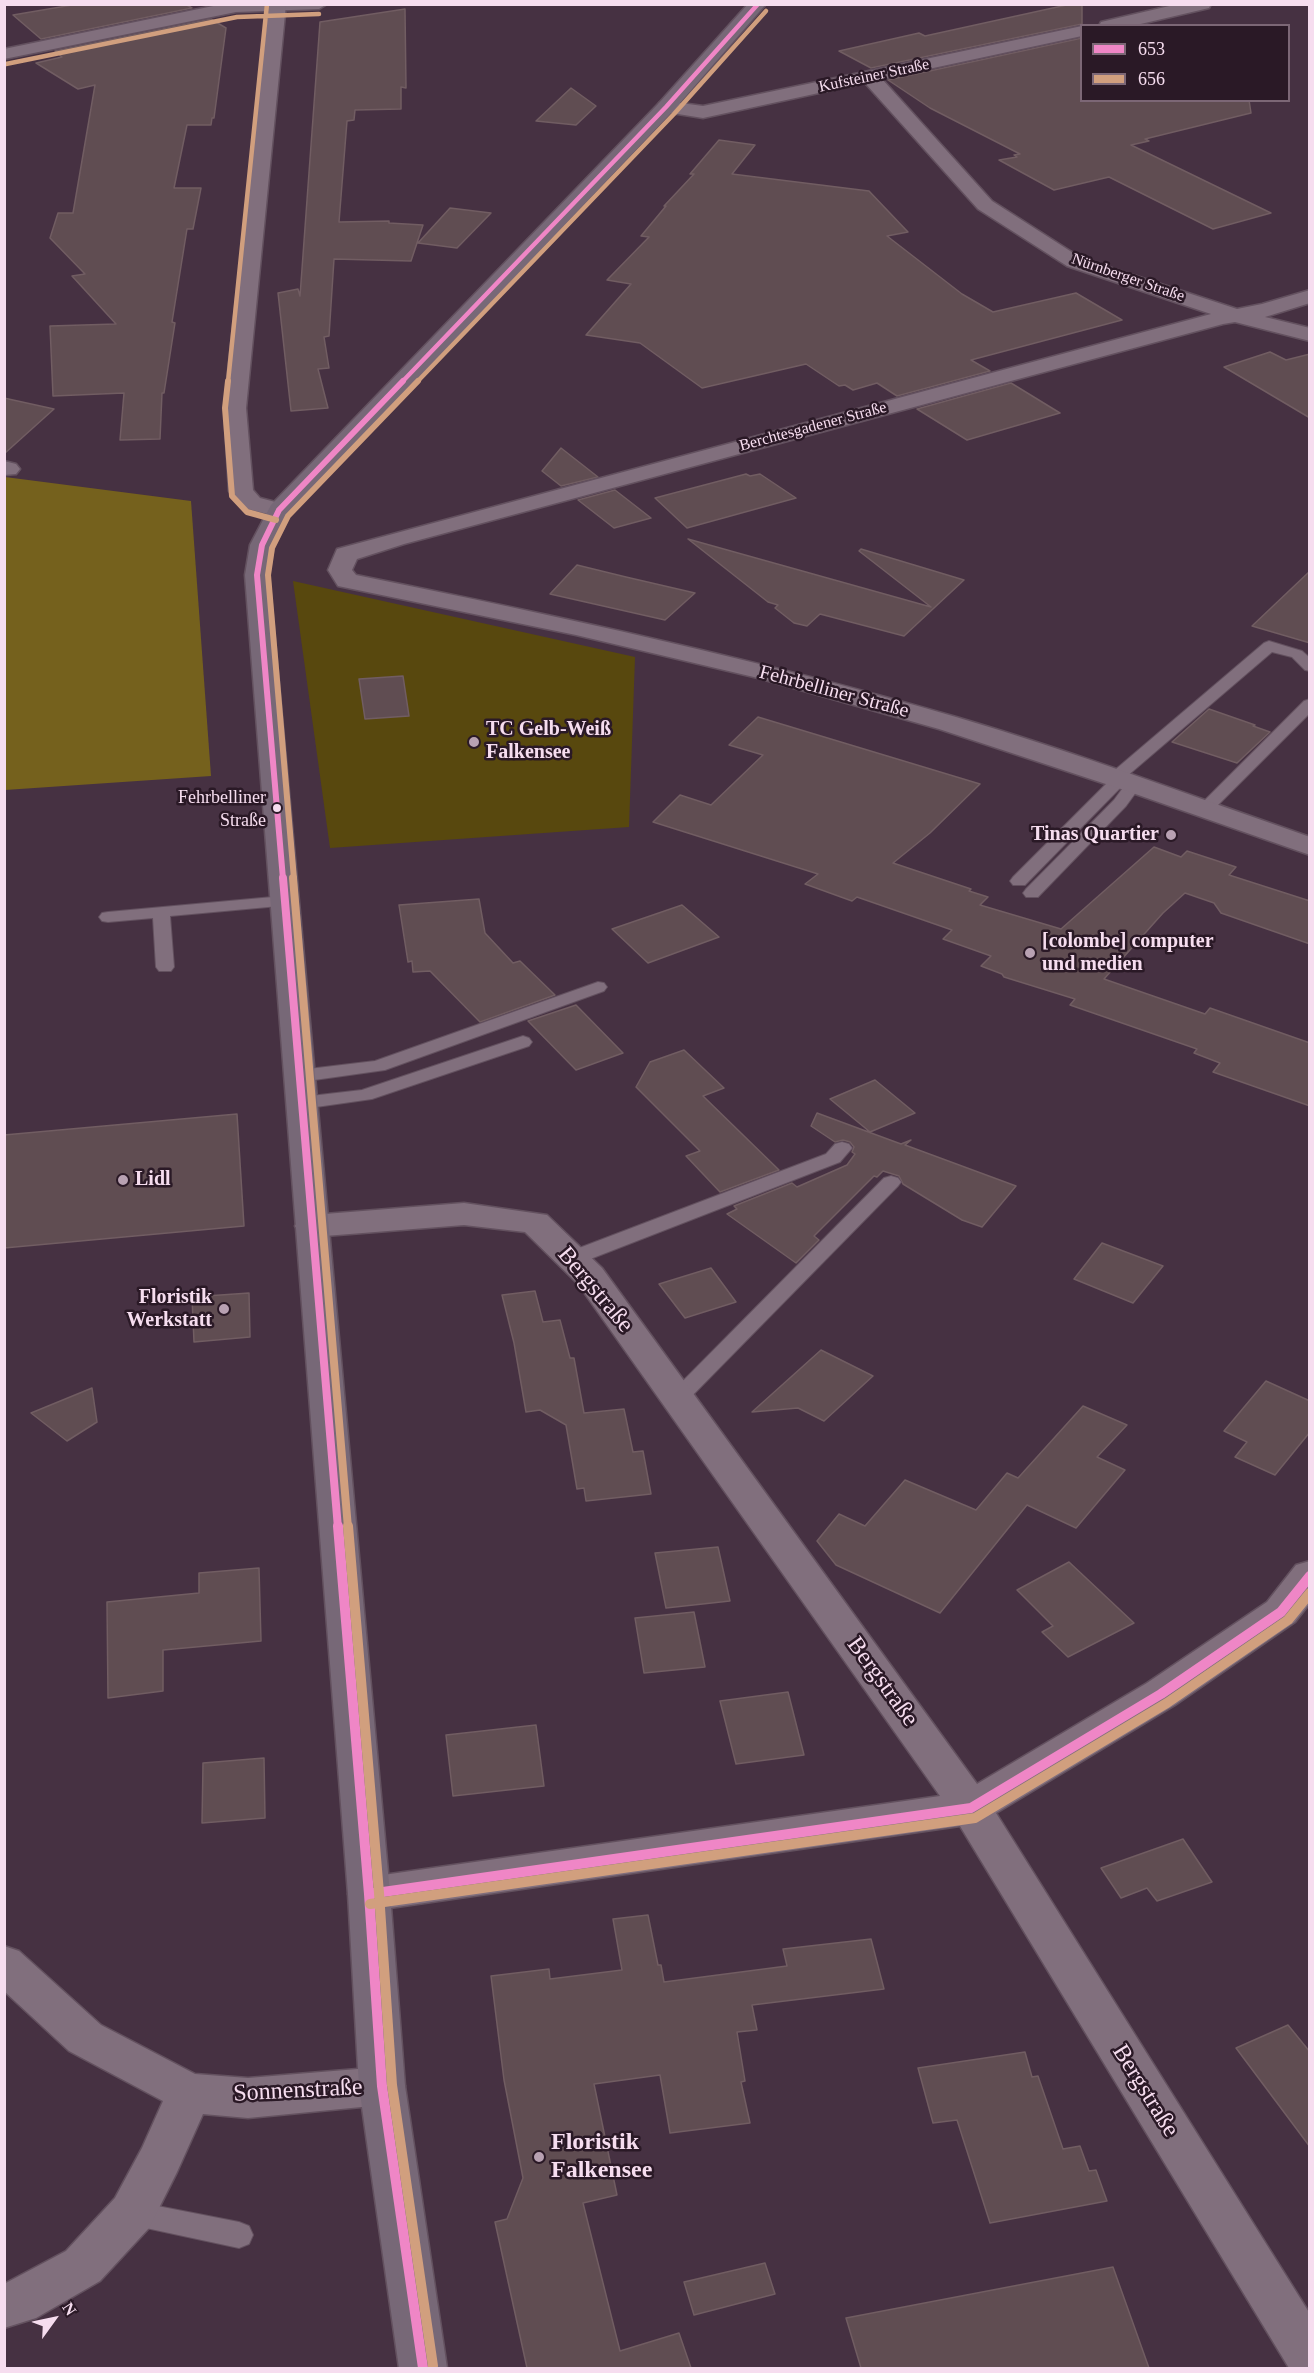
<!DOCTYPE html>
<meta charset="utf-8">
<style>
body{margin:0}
#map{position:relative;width:1314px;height:2373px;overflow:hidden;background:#463142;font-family:"Times New Roman",serif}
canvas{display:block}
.frame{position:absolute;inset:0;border:6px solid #f6ddef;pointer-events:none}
.legend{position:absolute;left:1080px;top:24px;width:210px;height:78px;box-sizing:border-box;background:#2a1926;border:2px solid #7c6776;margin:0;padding:8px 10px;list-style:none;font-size:18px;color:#f6ddef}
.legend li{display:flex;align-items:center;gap:12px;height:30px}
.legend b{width:30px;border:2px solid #7c6776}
.north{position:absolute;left:24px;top:2289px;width:60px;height:60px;-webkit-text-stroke:4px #2a1926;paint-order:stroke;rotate:57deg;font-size:16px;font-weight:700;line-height:24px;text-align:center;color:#f6ddef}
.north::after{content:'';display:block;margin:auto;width:21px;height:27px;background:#f6ddef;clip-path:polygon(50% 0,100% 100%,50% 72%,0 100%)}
</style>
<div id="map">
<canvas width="1314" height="2373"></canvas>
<div class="frame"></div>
<ul class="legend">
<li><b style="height:8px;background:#ef86c6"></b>653</li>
<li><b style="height:8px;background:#d19f7e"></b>656</li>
</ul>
<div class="north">N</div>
</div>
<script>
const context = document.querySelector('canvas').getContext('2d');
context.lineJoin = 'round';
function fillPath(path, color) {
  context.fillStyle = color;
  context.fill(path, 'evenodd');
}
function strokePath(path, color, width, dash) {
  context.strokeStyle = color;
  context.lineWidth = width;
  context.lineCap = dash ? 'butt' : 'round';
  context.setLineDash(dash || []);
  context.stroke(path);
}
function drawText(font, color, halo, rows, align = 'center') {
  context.font = font + ' "Times New Roman",serif';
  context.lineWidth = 5;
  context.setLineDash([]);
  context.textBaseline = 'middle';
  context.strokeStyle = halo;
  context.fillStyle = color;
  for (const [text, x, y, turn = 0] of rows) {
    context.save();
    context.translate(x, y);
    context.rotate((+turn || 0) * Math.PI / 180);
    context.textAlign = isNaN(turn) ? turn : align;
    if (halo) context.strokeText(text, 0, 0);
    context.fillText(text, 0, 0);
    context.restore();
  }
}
const green = new Path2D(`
 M 293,581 L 635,657 L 629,827 L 330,848 Z`);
const forest = new Path2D(`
 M 5,477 L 191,501 L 211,776 L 5,790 Z`);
const building = new Path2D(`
 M 78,4 L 185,4 L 192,8 L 41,39 L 13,15 Z
 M 1071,4 L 1082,4 L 1082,24 L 871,68 L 839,51 L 919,33 L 925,36 Z
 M 405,9 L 406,88 L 401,87 L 401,109 L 355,110 L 354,120 L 347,121 L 339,222 L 389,221 L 389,223 L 423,225 L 411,261 L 334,259 L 329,336 L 324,337 L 329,368 L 318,369 L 328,408 L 291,411 L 278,293 L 298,289 L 300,296 L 320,22 Z
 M 211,19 L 226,28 L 214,118 L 212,118 L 211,125 L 187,125 L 174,188 L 201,188 L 193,229 L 187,229 L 172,322 L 175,323 L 164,393 L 162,393 L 160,439 L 120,440 L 124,393 L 53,396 L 50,326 L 116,324 L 72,276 L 85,274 L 50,238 L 58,213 L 73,213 L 95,85 L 78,89 L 36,63 L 62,57 L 55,51 Z
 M 1082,38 L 1082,100 L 1249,100 L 1251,113 L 1145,139 L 1149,141 L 1131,145 L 1271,213 L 1213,229 L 1109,177 L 1054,190 L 999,160 L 1017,157 L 1014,155 L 1020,154 L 930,108 L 888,80 Z
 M 571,88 L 596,106 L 576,125 L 536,121 Z
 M 719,140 L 755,145 L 732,174 L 869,191 L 908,232 L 887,236 L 962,294 L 993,312 L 1076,293 L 1122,320 L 971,360 L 990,371 L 897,396 L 877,383 L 853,390 L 845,385 L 839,386 L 806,364 L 702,388 L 640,343 L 586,335 L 631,284 L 607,280 L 649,237 L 641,236 L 666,206 L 664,206 L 694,174 L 690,174 Z
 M 450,208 L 491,213 L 457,248 L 418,243 Z
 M 1270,352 L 1286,360 L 1310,354 L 1310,418 L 1224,367 Z
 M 1011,383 L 1060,413 L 967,440 L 917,409 Z
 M 4,398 L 54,409 L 4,454 Z
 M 561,448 L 598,477 L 561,486 L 542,471 Z
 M 746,474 L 750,476 L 760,474 L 796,498 L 687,528 L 655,498 Z
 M 615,490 L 651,518 L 614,528 L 578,500 Z
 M 688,539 L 931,607 L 859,551 L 861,549 L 964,580 L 904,636 L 820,614 L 807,626 L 794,623 L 775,608 L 778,605 L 768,602 Z
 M 577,565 L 626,577 L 695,593 L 665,620 L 550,594 Z
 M 1310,571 L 1310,643 L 1252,626 Z
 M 403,676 L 409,716 L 365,719 L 359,679 Z
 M 1209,709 L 1255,725 L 1253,726 L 1270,732 L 1237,763 L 1172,742 Z
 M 758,717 L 980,784 L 930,833 L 893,863 L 971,889 L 969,891 L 988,897 L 980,905 L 1061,929 L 1154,847 L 1181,857 L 1187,851 L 1236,867 L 1229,875 L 1310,901 L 1310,944 L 1221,913 L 1214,903 L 1185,893 L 1163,913 L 1104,979 L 1205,1014 L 1210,1008 L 1310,1043 L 1310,1106 L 1213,1072 L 1220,1063 L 1194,1053 L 1197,1049 L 1070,1005 L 1075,999 L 1004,977 L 1002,974 L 981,966 L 991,956 L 943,939 L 952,930 L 857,897 L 852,901 L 805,884 L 818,874 L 653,822 L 680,795 L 711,805 L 763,755 L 729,745 Z
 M 479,899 L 485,933 L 513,963 L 520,961 L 555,995 L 480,1022 L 430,971 L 413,972 L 412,961 L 408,962 L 399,905 Z
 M 682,905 L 719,937 L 648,963 L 612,929 Z
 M 576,1005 L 623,1053 L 576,1070 L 528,1021 Z
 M 684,1050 L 724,1088 L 703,1096 L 779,1170 L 720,1192 L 686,1156 L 700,1151 L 636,1087 L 650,1062 Z
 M 875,1080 L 915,1113 L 870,1132 L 830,1099 Z
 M 817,1113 L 901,1144 L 911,1140 L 905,1145 L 1016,1186 L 982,1227 L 962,1220 L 944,1209 L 903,1184 L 899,1176 L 883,1171 L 877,1177 L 874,1176 L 814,1236 L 819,1240 L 796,1263 L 727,1214 L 737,1209 L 734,1206 L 792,1183 L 797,1187 L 847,1165 L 855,1154 L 852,1152 L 854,1147 L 850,1142 L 843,1140 L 835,1142 L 811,1126 Z
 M 237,1114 L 244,1226 L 4,1248 L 4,1135 Z
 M 1102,1243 L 1163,1266 L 1133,1303 L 1074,1279 Z
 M 711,1268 L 736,1302 L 685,1318 L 659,1284 Z
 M 535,1291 L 543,1322 L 560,1320 L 570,1358 L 574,1358 L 584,1413 L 624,1409 L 633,1452 L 643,1451 L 651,1494 L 586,1501 L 584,1488 L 577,1489 L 566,1425 L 540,1410 L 526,1412 L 514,1343 L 502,1295 Z
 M 249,1293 L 250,1337 L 194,1342 L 192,1297 Z
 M 821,1350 L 873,1376 L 824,1421 L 798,1408 L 752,1412 Z
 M 1266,1381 L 1310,1401 L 1310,1432 L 1275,1475 L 1235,1457 L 1247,1442 L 1224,1431 Z
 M 92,1388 L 97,1422 L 67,1441 L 31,1413 Z
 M 1083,1406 L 1127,1425 L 1097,1457 L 1125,1470 L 1076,1528 L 1027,1505 L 940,1613 L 836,1565 L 817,1541 L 839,1514 L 865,1526 L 905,1480 L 976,1510 L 1007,1473 L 1018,1478 Z
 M 718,1547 L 730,1601 L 666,1608 L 655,1553 Z
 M 1069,1562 L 1134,1623 L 1068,1657 L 1042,1632 L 1053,1626 L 1017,1590 Z
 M 259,1568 L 261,1641 L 163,1650 L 163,1691 L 108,1698 L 107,1602 L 199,1593 L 199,1573 Z
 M 694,1612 L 705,1667 L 644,1673 L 635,1618 Z
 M 788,1692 L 804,1755 L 736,1764 L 720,1701 Z
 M 536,1725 L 544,1786 L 453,1796 L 446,1735 Z
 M 264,1758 L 265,1818 L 202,1823 L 203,1763 Z
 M 1183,1839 L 1212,1882 L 1157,1901 L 1147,1888 L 1121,1898 L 1101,1868 Z
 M 648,1915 L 658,1965 L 661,1965 L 664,1982 L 787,1966 L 783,1949 L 871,1939 L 884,1989 L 752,2005 L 757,2030 L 737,2032 L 745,2081 L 741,2082 L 750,2123 L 670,2133 L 660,2075 L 594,2084 L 617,2195 L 583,2203 L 620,2351 L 679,2333 L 691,2368 L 527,2368 L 495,2222 L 507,2219 L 523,2178 L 504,2080 L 491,1976 L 549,1969 L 550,1979 L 622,1970 L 613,1919 Z
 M 1288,2025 L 1310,2052 L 1310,2147 L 1236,2048 Z
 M 1025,2052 L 1032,2077 L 1038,2076 L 1063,2149 L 1080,2146 L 1089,2171 L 1096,2170 L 1107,2201 L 990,2223 L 957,2120 L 933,2123 L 918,2068 Z
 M 765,2263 L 775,2294 L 694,2315 L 684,2282 Z
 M 1113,2267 L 1149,2368 L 861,2368 L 846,2318 Z`);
const service = new Path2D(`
 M 1269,641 L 1302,651 L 1310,658 L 1310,671 L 1305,670 L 1292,657 L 1272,652 L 1126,777 L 1128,779 L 1126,782 L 1025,885 L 1013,885 L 1010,881 L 1013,877 L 1109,781 L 1107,778 L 1109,775 L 1264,643 Z
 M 1310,699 L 1310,713 L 1211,812 L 1199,812 L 1197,809 L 1199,806 L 1304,701 Z
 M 1134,779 L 1142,784 L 1126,806 L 1038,897 L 1026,897 L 1023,893 L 1026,889 L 1114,800 L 1128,781 Z
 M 284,896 L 290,897 L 293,901 L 290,905 L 170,916 L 174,967 L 171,971 L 159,971 L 156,967 L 153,918 L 108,922 L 102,921 L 99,917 L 102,913 L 108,912 Z
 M 598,982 L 604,983 L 607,987 L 604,991 L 385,1070 L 300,1082 L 293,1080 L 291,1076 L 293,1072 L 300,1070 L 375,1061 Z
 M 523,1036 L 529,1038 L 532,1042 L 529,1046 L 372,1099 L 302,1109 L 295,1107 L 293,1103 L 295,1099 L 302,1097 L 362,1090 Z
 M 842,1142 L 849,1144 L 852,1148 L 840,1162 L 580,1263 L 573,1265 L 566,1263 L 563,1258 L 566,1253 L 826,1154 L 835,1144 Z
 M 891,1176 L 898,1178 L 901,1182 L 898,1186 L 685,1403 L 678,1405 L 671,1403 L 667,1398 L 671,1393 L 884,1178 Z
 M 132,2201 L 239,2222 L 249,2226 L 253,2235 L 249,2244 L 239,2248 L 132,2225 L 122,2222 L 118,2213 L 122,2204 Z`);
const minor = new Path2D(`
 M 223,4 L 327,4 L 319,9 L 236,12 L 4,59 L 4,49 Z
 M 1178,4 L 1211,4 L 1209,8 L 1132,26 L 1099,26 L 1101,22 Z
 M 1082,26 L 1082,36 L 882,79 L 992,201 L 1081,258 L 1237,309 L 1262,304 L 1310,290 L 1310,303 L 1265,317 L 1310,328 L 1310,341 L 1235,322 L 1223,324 L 404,544 L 357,559 L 352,570 L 356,575 C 558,616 758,659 956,717 C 1075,752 1192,796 1310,837 L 1310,855 L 1124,790 L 939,729 L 758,678 L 576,635 L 338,586 L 328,570 L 337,549 L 1211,314 L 1067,266 L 978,209 L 865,83 L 703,118 L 659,111 L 657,107 L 659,103 L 666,101 L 703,106 Z
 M 4,461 L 16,464 L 20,469 L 16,474 L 4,475 Z
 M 464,1203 L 547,1215 L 602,1268 L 977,1784 L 1147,1683 L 1267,1602 L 1296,1565 L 1310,1561 L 1310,1603 L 1295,1622 L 1175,1705 L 996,1813 L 1310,2314 L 1310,2368 L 1289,2368 L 960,1826 L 369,1911 L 354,1906 L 348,1894 L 354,1882 L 369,1877 L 940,1796 L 578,1284 L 525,1232 L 464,1225 L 312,1237 L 300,1234 L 295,1226 L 300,1218 L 312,1215 Z
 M 4,1946 L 19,1951 L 101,2025 L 195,2074 L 248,2078 L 382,2067 L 398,2072 L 405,2086 L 398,2100 L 382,2105 L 248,2118 L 203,2114 L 177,2172 L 149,2228 L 100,2281 L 36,2318 L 4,2328 L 4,2284 L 66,2251 L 115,2198 L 142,2148 L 163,2101 L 69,2051 L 4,1991 Z`);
const tertiary = new Path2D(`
 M 269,4 L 286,4 L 246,408 L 253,490 L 260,498 L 287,505 L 291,510 L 287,515 L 279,517 L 244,508 L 229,491 L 224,408 Z`);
const secondary = new Path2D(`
 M 748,4 L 766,4 L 673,111 L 290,513 L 274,545 L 269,575 L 390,1894 L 405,2086 L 447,2368 L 399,2368 L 359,2086 L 348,1894 L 245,575 L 250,545 L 271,505 L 659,103 Z`);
const bus1Far3 = new Path2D(`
 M 402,382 L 666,107 L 758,4`);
const bus1Far2 = new Path2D(`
 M 283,879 L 257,575 L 262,545 L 279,510 L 403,381`);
const bus1Far1 = new Path2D(`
 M 283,878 L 338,1528`);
const bus1 = new Path2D(`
 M 338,1526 L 369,1894 L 382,2086 L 423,2368
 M 369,1894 L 971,1808 L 1161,1694 L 1281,1612 L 1310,1576`);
const bus2Far3 = new Path2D(`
 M 6,64 L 237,17 L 319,14
 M 228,382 L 267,4
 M 417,382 L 674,114 L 766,11`);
const bus2Far2 = new Path2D(`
 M 228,381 L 225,408 L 232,496 L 247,512 L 276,520
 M 294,879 L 268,575 L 272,548 L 288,516 L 418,381`);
const bus2Far1 = new Path2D(`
 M 293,878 L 348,1528`);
const bus2 = new Path2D(`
 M 348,1526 L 379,1893 L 392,2085 L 433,2366
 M 370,1904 L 975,1818 L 1167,1703 L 1288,1620 L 1310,1593`);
const markers = [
 [474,742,6,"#b8a1b2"],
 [277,808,5,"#f6ddef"],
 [1171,835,6,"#b8a1b2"],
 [1030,953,6,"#b8a1b2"],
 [123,1180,6,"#b8a1b2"],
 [224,1309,6,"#b8a1b2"],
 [539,2157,6,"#b8a1b2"]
];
const farStreetnames = [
 ["Kufsteiner Straße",874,76,-12],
 ["Nürnberger Straße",1128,278,19],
 ["Berchtesgadener Straße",813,427,-15]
];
const busNames = [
 ["Fehrbelliner",266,798],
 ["Straße",266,821]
];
const streetNames = [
 ["Fehrbelliner Straße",834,692,15]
];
const poiNames = [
 ["TC Gelb-Weiß",486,730],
 ["Falkensee",486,753],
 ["Tinas Quartier",1159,835,"right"],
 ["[colombe] computer",1042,942],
 ["und medien",1042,965],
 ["Lidl",135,1180],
 ["Floristik",212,1298,"right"],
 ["Werkstatt",212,1321,"right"]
];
const nearStreetnames = [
 ["Bergstraße",595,1290,50],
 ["Bergstraße",882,1682,54],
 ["Sonnenstraße",298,2091,-3],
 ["Bergstraße",1145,2091,58]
];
const nearPoinames = [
 ["Floristik",551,2143],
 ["Falkensee",551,2171]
];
fillPath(green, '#58480e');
fillPath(forest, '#75611d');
fillPath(building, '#604d52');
strokePath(building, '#715d62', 1.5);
strokePath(service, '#63515f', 2);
strokePath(minor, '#63515f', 3);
strokePath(tertiary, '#63515f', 3);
strokePath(secondary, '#63515f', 3);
fillPath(service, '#816f7d');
fillPath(minor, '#816f7d');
fillPath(tertiary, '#816f7d');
fillPath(secondary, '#776877');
strokePath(bus1Far3, '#ef86c6', 4.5);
strokePath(bus1Far2, '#ef86c6', 6);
strokePath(bus1Far1, '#ef86c6', 8);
strokePath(bus1, '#ef86c6', 10);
strokePath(bus2Far3, '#d19f7e', 4.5);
strokePath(bus2Far2, '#d19f7e', 6);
strokePath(bus2Far1, '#d19f7e', 8);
strokePath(bus2, '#d19f7e', 10);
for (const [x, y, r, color] of markers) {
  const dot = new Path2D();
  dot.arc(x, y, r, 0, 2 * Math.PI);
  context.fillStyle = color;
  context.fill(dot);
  strokePath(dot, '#2a1926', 2);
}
drawText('16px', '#f6ddef', '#2a1926', farStreetnames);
drawText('18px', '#f6ddef', '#2a1926', busNames, 'right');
drawText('20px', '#f6ddef', '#2a1926', streetNames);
drawText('bold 20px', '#f6ddef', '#2a1926', poiNames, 'left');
drawText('24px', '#f6ddef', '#2a1926', nearStreetnames);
drawText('bold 24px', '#f6ddef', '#2a1926', nearPoinames, 'left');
</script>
